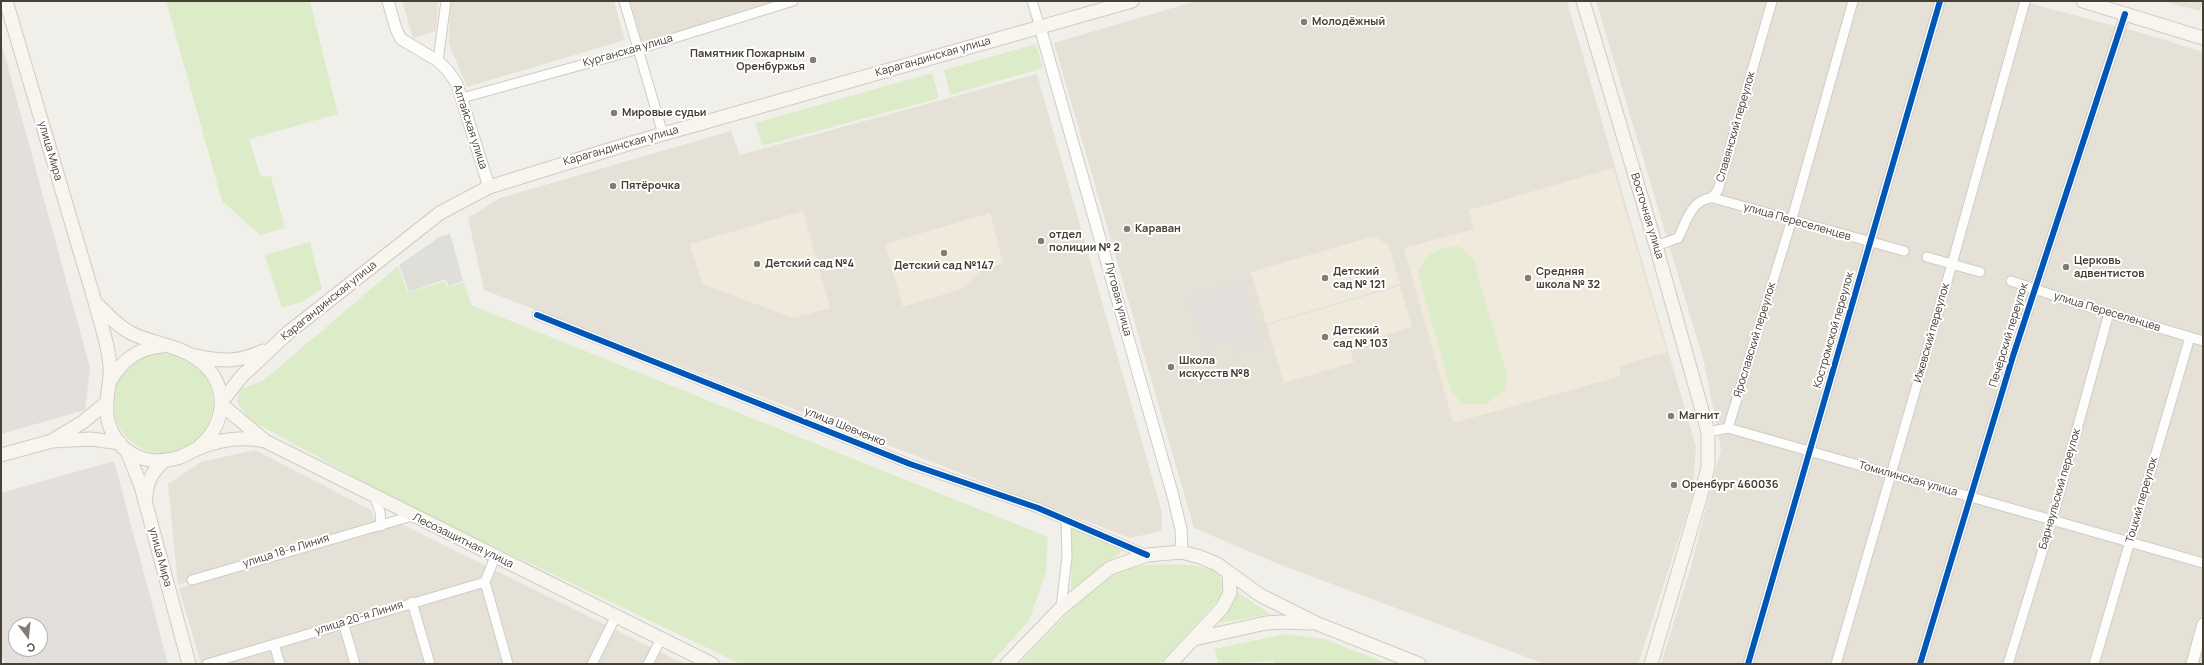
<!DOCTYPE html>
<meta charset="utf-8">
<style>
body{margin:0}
#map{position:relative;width:2204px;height:665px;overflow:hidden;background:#f0efea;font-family:Manrope,sans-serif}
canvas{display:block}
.frame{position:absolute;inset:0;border:2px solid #474035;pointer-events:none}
.north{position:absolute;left:8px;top:617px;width:40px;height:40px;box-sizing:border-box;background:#fff;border:1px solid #b5b3ae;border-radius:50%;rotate:164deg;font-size:11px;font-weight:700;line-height:16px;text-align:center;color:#474035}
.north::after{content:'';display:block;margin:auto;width:14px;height:18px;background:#827d74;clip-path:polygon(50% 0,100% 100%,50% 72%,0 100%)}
</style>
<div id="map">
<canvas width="2204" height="665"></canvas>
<div class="frame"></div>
<div class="north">С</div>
</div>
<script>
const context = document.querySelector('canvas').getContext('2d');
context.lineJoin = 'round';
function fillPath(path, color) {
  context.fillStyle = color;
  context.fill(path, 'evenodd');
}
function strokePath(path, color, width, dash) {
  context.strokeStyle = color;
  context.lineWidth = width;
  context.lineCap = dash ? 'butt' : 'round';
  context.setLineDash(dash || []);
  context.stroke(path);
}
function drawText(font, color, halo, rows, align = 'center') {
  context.font = font + ' Manrope,sans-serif';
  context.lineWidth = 4;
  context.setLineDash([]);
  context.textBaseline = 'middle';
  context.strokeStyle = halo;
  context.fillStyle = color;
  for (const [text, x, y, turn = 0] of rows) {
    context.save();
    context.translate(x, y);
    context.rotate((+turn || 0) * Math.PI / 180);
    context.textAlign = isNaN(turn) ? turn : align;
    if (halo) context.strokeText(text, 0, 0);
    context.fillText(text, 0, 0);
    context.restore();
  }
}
const residential = new Path2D(`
 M 402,1 L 438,1 L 436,31 L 413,38 Z
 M 454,1 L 614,1 L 625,40 L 467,87 L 449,44 L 450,2 Z
 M 630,1 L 787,1 L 642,44 Z
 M 1196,1 L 1567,1 L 1696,447 L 1692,497 L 1638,664 L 1545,664 L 1276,563 L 1194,528 L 1054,43 Z
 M 1596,1 L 2021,1 L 2149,35 L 2203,52 L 2203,664 L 1661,664 L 1691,567 L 1721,449 L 1704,362 Z
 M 2162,1 L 2203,1 L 2203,2 L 2200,11 Z
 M 1037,74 L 1162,512 L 1162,531 L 1130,538 L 484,290 L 468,218 L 500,198 L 731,131 L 740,155 Z
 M 255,450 L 371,510 L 377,526 L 178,585 L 168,484 L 201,462 Z
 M 399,523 L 685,664 L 201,664 L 179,588 Z`);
const industrial = new Path2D(`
 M 1,42 L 90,368 L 85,410 L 1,434 L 1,282 L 3,281 L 1,275 Z
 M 1243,281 L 1262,346 L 1237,353 L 1233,340 L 1205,348 L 1189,298 Z
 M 114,461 L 168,664 L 5,664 L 1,653 L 1,493 ZM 16,625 L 40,625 L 40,649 L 16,649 Z`);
const education = new Path2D(`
 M 1613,168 L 1667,352 L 1619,366 L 1621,376 L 1453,423 L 1404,248 L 1474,229 L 1469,210 Z
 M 803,211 L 830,308 L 793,318 L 702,284 L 690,244 Z
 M 990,213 L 1003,263 L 980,271 L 962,289 L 903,307 L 885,244 Z
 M 1375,236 L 1389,246 L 1400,284 L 1266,324 L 1251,272 Z
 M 1400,286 L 1412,327 L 1349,346 L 1354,362 L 1284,383 L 1267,325 Z`);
const green = new Path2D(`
 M 166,1 L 310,1 L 338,114 L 249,139 L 261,177 L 271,176 L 285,228 L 260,235 L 222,201 Z
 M 1036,44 L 1043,68 L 950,95 L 944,70 Z
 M 932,73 L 939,98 L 762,146 L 755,123 Z
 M 310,242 L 322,289 L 302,302 L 282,308 L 265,255 Z
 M 1459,246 L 1473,259 L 1507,375 L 1505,391 L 1486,404 L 1462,404 L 1451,390 L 1418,273 C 1427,251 1436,249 1459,246 Z
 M 398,266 L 408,293 L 445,281 L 447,287 L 464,283 L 471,305 L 1048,537 L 1046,571 L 1029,621 L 990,664 L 741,664 L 401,502 L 248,419 L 237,402 L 240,390 L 264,380 Z
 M113 403a50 50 0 1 1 100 0a50 50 0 1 1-100 0Z
 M 1072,528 L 1123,550 L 1071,591 Z
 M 1144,565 C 1166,565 1195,562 1217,572 C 1225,580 1223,592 1217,601 L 1160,664 L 1019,664 L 1073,608 L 1107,580 L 1122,569 Z
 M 1237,592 L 1271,614 L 1220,623 Z
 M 1286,634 L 1324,639 L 1389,664 L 1274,664 L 1274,661 L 1219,664 L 1214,649 Z`);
const parking = new Path2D(`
 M 450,233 L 463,281 L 448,286 L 446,279 L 409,292 L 399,265 L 438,238 Z`);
const minor = new Path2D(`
 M 624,1 L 663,134
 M 1032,1 L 1040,27
 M 438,61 L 446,1
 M 462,98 L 639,49 L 793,1
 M 1713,198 L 1904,251
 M 1656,246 L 1678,238 C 1684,227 1689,209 1700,202 C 1709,196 1710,202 1718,190 L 1772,1
 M 1927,257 L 1980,272
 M 2011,281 L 2082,305 L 2203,341
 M 537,315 L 910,464 L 1038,508 L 1147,555
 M 1728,428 L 2203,563
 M 1708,432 L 1728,428 L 1792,219 L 1853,1
 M 375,497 L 380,512 L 381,526
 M 192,580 L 412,516
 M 485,582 L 508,664
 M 412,602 L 430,664
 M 1061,608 L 1067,557 L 1066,521
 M 343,622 L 355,664
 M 274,644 L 280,664
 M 207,664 L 485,582 L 495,557
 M 592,664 L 616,616
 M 648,664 L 661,639
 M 1748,664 L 1940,1
 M 1836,664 L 1952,264 L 2025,1
 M 1920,664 L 2013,356 L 2125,14
 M 2008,664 L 2052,520 L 2109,313
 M 2094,664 L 2190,337`);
const tertiary = new Path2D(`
 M 388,1 L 396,29 L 401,39 L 438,61 L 448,71 L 457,84 L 489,187
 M 1040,27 L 1173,496 L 1181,529 L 1182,552
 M 2192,664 L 2203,624`);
const secondary = new Path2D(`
 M 6,1 L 95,302 C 100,322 109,345 110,367 C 111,383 105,399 107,415 C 113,453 146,468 180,457 C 186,455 191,451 197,449 C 219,439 241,436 265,441
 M 1583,1 L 1656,246 L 1708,432 L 1708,467 L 1700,498 L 1651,664
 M 2083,1 L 2203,38
 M 96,303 C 107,314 117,326 131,333 C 150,343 172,344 191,355 C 228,376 231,419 200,446
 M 197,356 C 221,362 240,362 263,351
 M 110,381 C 122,361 137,348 162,346
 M 222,401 L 242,376 L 289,332 L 440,213 L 489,187 L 628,144 L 1132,1
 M 222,405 L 265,441 L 712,664
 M 53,440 L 83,422 L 106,403
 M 127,451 L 141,486 L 189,664
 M 1,455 L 52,441 L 91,439 L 120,443
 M 146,497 C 147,481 152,472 164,461
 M 1194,639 L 1266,623 L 1281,622 L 1312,623
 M 1007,664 L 1061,608 L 1110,568 L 1147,555 L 1182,552 L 1200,557 L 1217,564 L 1260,595 L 1318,624 L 1419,664
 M 1170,664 L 1222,608 L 1230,593 L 1229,573`);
const cycleway = new Path2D(`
 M 537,315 L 910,464 L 1038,508 L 1147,555
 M 1748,664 L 1940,1
 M 1920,664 L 2013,356 L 2125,14`);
const markers = [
 [1304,22,4,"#827d74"],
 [813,60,4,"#827d74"],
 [614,113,4,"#827d74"],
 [613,186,4,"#827d74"],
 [1127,229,4,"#827d74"],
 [1041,241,4,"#827d74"],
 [944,253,4,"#827d74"],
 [757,264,4,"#827d74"],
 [2066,267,4,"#827d74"],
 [1325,278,4,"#827d74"],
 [1528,278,4,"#827d74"],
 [1325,337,4,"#827d74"],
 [1171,367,4,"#827d74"],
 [1671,416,4,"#827d74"],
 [1674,485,4,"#827d74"]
];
const poiNames = [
 ["Молодёжный",1312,22],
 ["Памятник Пожарным",805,54,"right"],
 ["Оренбуржья",805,67,"right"],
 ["Мировые судьи",622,113],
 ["Пятёрочка",621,186],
 ["Караван",1135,229],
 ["отдел",1049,235],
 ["полиции № 2",1049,248],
 ["Церковь",2074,261],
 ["адвентистов",2074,274],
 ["Детский сад №4",765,264],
 ["Детский сад №147",944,266,"center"],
 ["Детский",1333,272],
 ["сад № 121",1333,285],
 ["Средняя",1536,272],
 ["школа № 32",1536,285],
 ["Детский",1333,331],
 ["сад № 103",1333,344],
 ["Школа",1179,361],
 ["искусств №8",1179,374],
 ["Магнит",1679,416],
 ["Оренбург 460036",1682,485]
];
const streetNames = [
 ["Курганская улица",628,51,-16],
 ["Карагандинская улица",933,57,-16],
 ["Алтайская улица",470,127,72],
 ["Славянский переулок",1736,127,-74],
 ["Карагандинская улица",621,146,-16],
 ["улица Мира",50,151,74],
 ["Восточная улица",1647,216,73],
 ["улица Переселенцев",1797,222,16],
 ["Луговая улица",1118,299,75],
 ["Карагандинская улица",329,301,-39],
 ["улица Переселенцев",2107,312,17],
 ["Костромской переулок",1834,330,-74],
 ["Ижевский переулок",1932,333,-74],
 ["Печёрский переулок",2009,335,-73],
 ["Ярославский переулок",1755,340,-73],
 ["улица Шевченко",845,427,22],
 ["Томилинская улица",1908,479,16],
 ["Барнаульский переулок",2060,489,-74],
 ["Тоцкий переулок",2142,500,-74],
 ["Лесозащитная улица",463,541,26],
 ["улица 18-я Линия",286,551,-17],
 ["улица Мира",160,557,75],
 ["улица 20-я Линия",359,618,-17]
];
fillPath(residential, '#e5e1d7');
fillPath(industrial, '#e3e0db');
fillPath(education, '#efeadb');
fillPath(green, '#ddecc8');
fillPath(parking, '#dfded9');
strokePath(minor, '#ceccc7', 11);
strokePath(tertiary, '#ceccc7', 13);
strokePath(secondary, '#d0ccc0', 15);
strokePath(minor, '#fdfdfc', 9);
strokePath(tertiary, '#fdfdfc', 11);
strokePath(secondary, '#f7f5ee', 13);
strokePath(cycleway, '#0057b8', 6);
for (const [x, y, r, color] of markers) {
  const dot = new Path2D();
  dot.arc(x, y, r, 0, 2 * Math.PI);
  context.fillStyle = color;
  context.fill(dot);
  strokePath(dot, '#fff', 1.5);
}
drawText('bold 11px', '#474035', '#fff', poiNames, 'left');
drawText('11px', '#474035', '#fff', streetNames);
</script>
